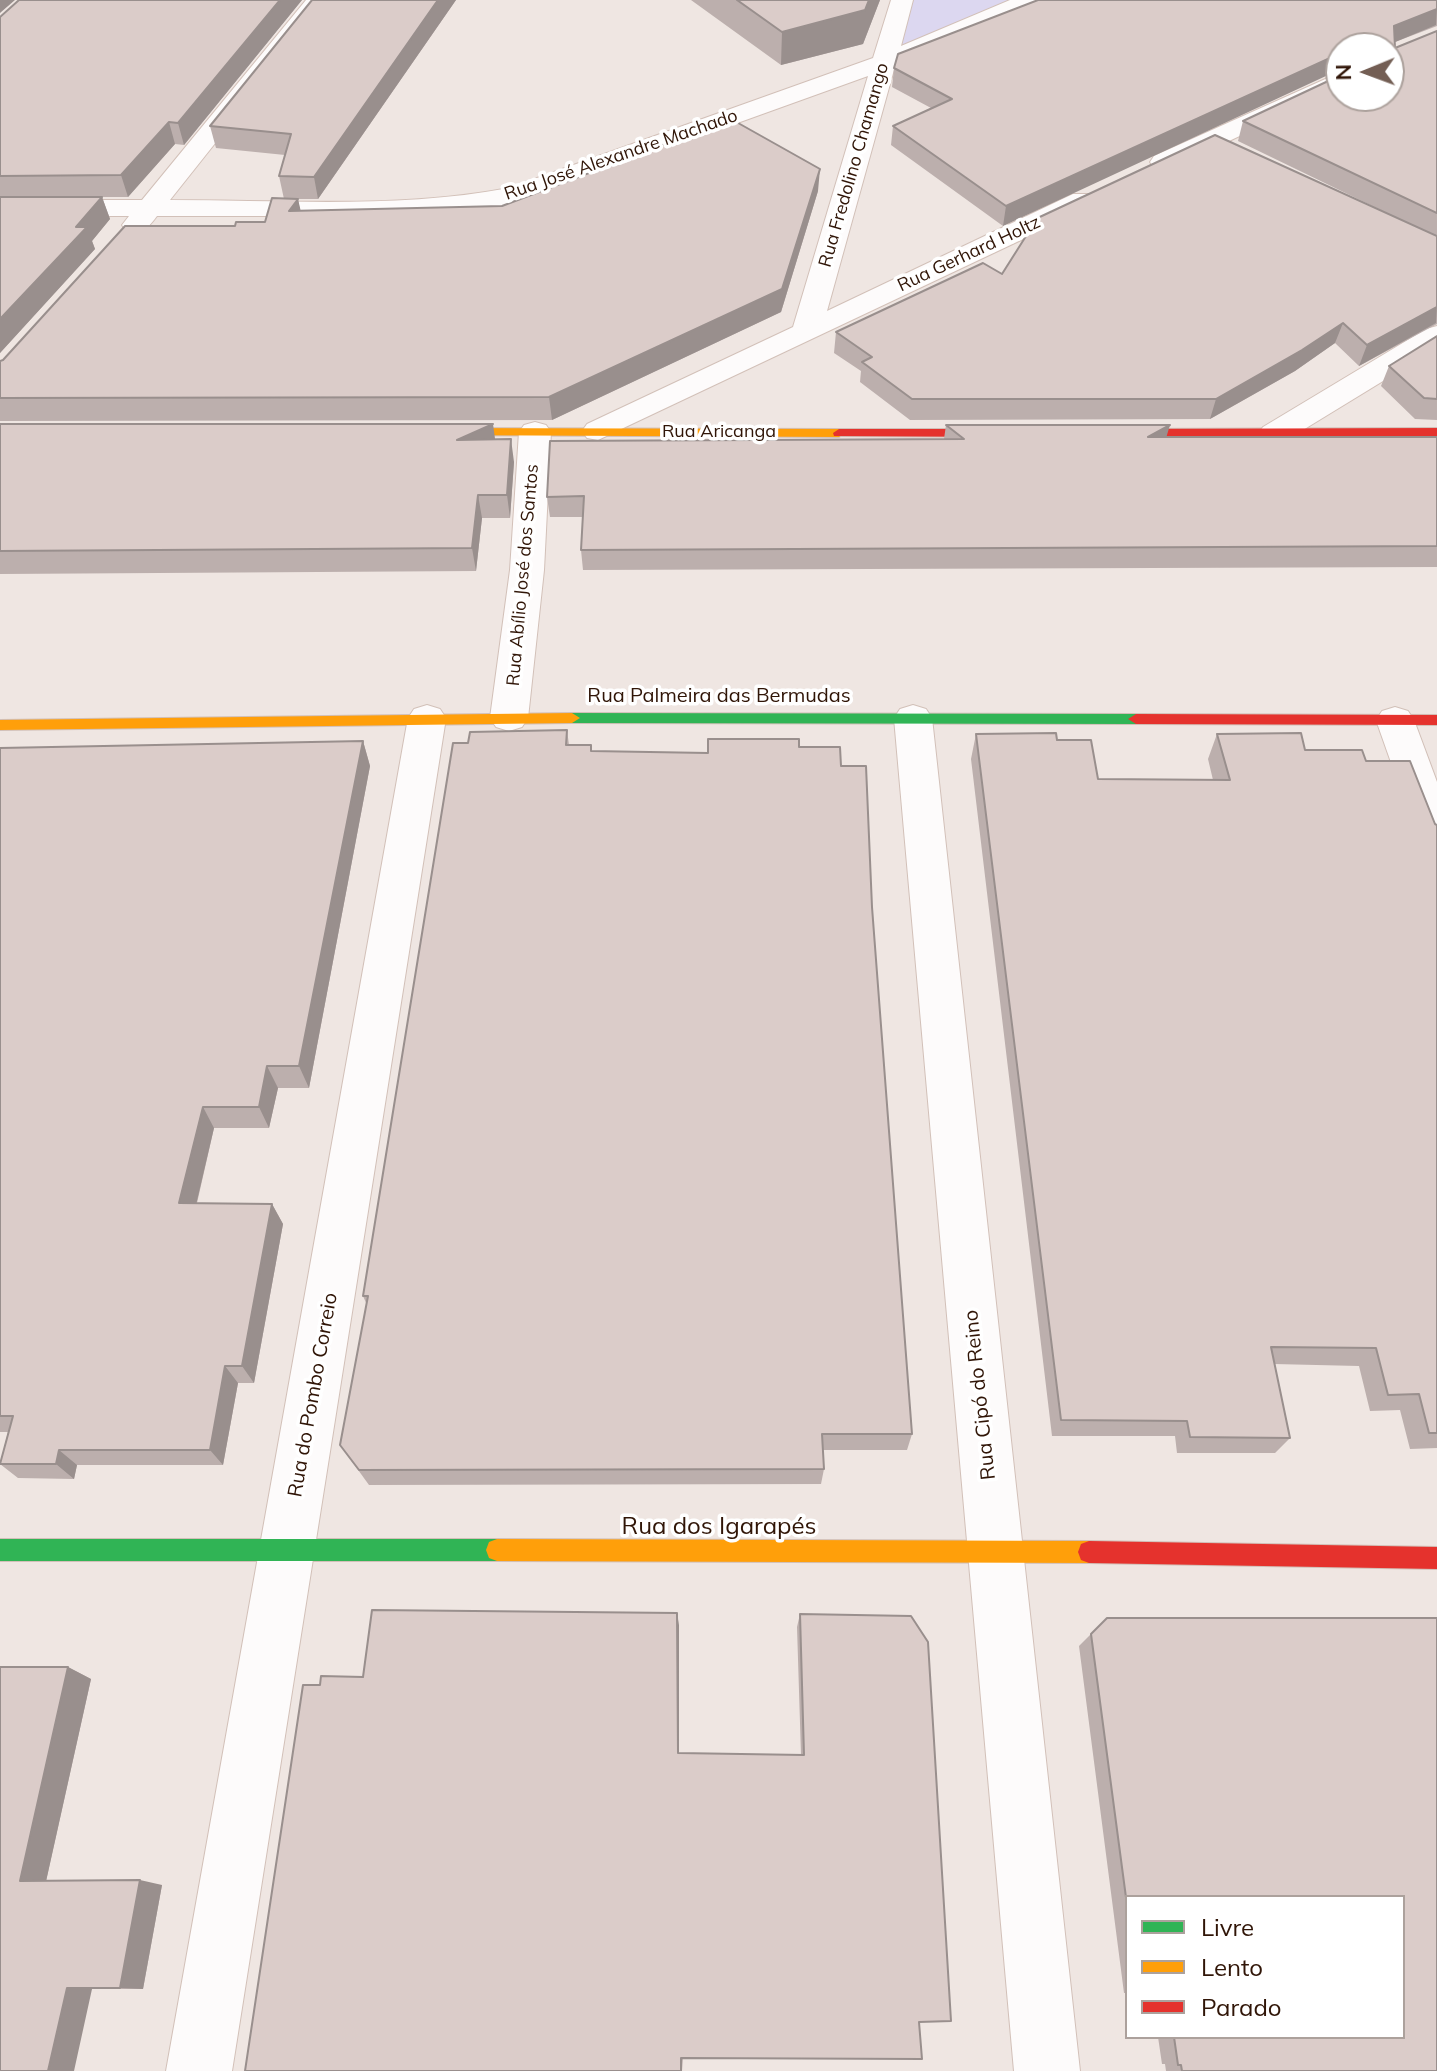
<!DOCTYPE html>
<meta charset="utf-8">
<style>
body{margin:0}
#map{position:relative;width:1437px;height:2071px;overflow:hidden;background:#efe6e2;font-family:Mulish,sans-serif}
canvas{display:block}
.legend{position:absolute;left:1125px;top:1895px;width:280px;height:144px;box-sizing:border-box;background:#fff;border:2px solid #aca19c;margin:0;padding:10px 14px;list-style:none;font-size:24px;color:#301507}
.legend li{display:flex;align-items:center;gap:16px;height:40px}
.legend b{width:40px;border:2px solid #aca19c}
.north{position:absolute;left:1325px;top:32px;width:80px;height:80px;box-sizing:border-box;background:#fff;border:2px solid #aca19c;border-radius:50%;rotate:269deg;font-size:22px;font-weight:700;line-height:32px;text-align:center;color:#301507}
.north::after{content:'';display:block;margin:auto;width:28px;height:36px;background:#735e54;clip-path:polygon(50% 0,100% 100%,50% 72%,0 100%)}
</style>
<div id="map">
<canvas width="1437" height="2071"></canvas>
<ul class="legend">
<li><b style="height:10px;background:#30b455"></b>Livre</li>
<li><b style="height:10px;background:#ff9f0a"></b>Lento</li>
<li><b style="height:10px;background:#e5322d"></b>Parado</li>
</ul>
<div class="north">N</div>
</div>
<script>
const context = document.querySelector('canvas').getContext('2d');
context.lineJoin = 'round';
function fillPath(path, color) {
  context.fillStyle = color;
  context.fill(path, 'evenodd');
}
function strokePath(path, color, width, dash) {
  context.strokeStyle = color;
  context.lineWidth = width;
  context.lineCap = dash ? 'butt' : 'round';
  context.setLineDash(dash || []);
  context.stroke(path);
}
function drawText(font, color, halo, rows, align = 'center') {
  context.font = font + ' Mulish,sans-serif';
  context.lineWidth = 7;
  context.setLineDash([]);
  context.textBaseline = 'middle';
  context.strokeStyle = halo;
  context.fillStyle = color;
  for (const [text, x, y, turn = 0] of rows) {
    context.save();
    context.translate(x, y);
    context.rotate((+turn || 0) * Math.PI / 180);
    context.textAlign = isNaN(turn) ? turn : align;
    if (halo) context.strokeText(text, 0, 0);
    context.fillText(text, 0, 0);
    context.restore();
  }
}
const green = new Path2D(`
 M 907,0 L 1024,0 L 887,59 Z`);
const street = new Path2D(`
 M 306,0 L 329,0 L 170,200 C 282,200 399,209 509,188 L 873,58 L 891,0 L 913,0 L 901,46 L 1010,0 L 1041,0 L 1038,5 L 895,66 L 827,311 L 1073,194 L 1093,194 L 1096,200 L 1093,206 L 598,440 L 587,438 L 582,431 L 587,424 L 793,327 L 868,76 L 515,203 L 463,213 L 387,216 L 157,216 C 148,228 143,235 126,231 L 122,225 L 129,216 L 0,216 L 0,200 L 142,200 Z
 M 1341,72 L 1341,88 L 1172,168 L 1154,168 L 1150,162 L 1154,156 Z
 M 1437,326 L 1437,348 L 1285,441 L 1263,441 L 1258,434 L 1263,427 L 1426,329 Z
 M 535,422 L 546,425 L 551,432 L 544,570 L 528,718 L 522,727 L 509,731 L 496,727 L 490,718 L 510,570 L 519,432 L 524,425 Z
 M 427,705 L 440,709 L 446,718 L 232,2071 L 166,2071 L 408,718 L 414,709 Z
 M 913,705 L 926,709 L 932,718 L 1080,2071 L 1014,2071 L 894,718 L 900,709 Z
 M 1395,707 L 1408,711 L 1414,720 L 1437,782 L 1437,851 L 1423,847 L 1417,836 L 1376,720 L 1382,711 Z`);
const fast = new Path2D(`
 M 572,713 L 1136,714 L 1144,719 L 1136,724 L 572,723 L 564,718 Z
 M 0,1539 L 497,1539 L 505,1542 L 508,1550 L 505,1558 L 497,1561 L 0,1561 Z`);
const slow = new Path2D(`
 M 435,428 L 839,429 L 845,433 L 839,437 L 430,435 L 430,429 Z
 M 572,713 L 580,718 L 572,723 L 0,730 L 0,720 Z
 M 497,1539 L 1089,1541 L 1097,1544 L 1100,1552 L 1097,1560 L 1089,1563 L 497,1561 L 489,1558 L 486,1550 L 489,1542 Z`);
const jam = new Path2D(`
 M 1437,428 L 1437,436 L 1107,437 L 1101,433 L 1107,429 Z
 M 839,429 L 1007,429 L 1013,433 L 1007,437 L 834,436 L 833,433 Z
 M 1136,714 L 1437,715 L 1437,725 L 1136,724 L 1128,719 Z
 M 1089,1541 L 1437,1547 L 1437,1569 L 1089,1563 L 1081,1560 L 1078,1552 L 1081,1544 Z`);
const wall = new Path2D(`
 M 19,0 L 302,0 L 184,145 L 175,144 L 128,197 L 102,197 L 110,219 L 92,241 L 95,249 L 0,353 L 0,17 Z
 M 312,0 L 456,0 L 318,199 L 284,199 L 279,176 L 285,155 L 216,148 L 210,126 Z
 M 691,0 L 880,0 L 863,44 L 781,65 Z
 M 1437,0 L 1437,26 L 1395,42 L 1395,48 L 1437,31 L 1437,324 L 1359,366 L 1335,343 L 1295,371 L 1210,419 L 910,420 L 860,382 L 861,371 L 834,353 L 836,332 L 1002,274 L 1027,235 L 1029,222 L 1424,231 L 1238,141 L 1243,121 L 1341,75 L 1389,48 L 1341,48 L 1003,226 L 891,145 L 893,126 L 931,108 L 892,87 L 894,68 Z
 M 818,191 L 781,312 L 552,420 L 0,421 L 0,361 L 3,360 L 235,226 L 265,222 L 298,199 L 300,211 L 502,206 Z
 M 1437,336 L 1437,420 L 1415,419 L 1381,386 L 1389,366 Z
 M 0,424 L 495,440 L 514,462 L 510,518 L 482,518 L 476,571 L 0,574 Z
 M 946,425 L 1166,437 L 1437,437 L 1437,567 L 583,570 L 581,550 L 583,517 L 550,517 L 547,497 L 944,439 Z
 M 567,730 L 569,745 L 591,745 L 592,751 L 708,753 L 799,747 L 841,766 L 872,907 L 912,1434 L 907,1450 L 823,1450 L 824,1469 L 821,1484 L 369,1485 L 340,1445 L 367,1305 L 363,1296 L 468,743 Z
 M 976,734 L 1057,740 L 1098,779 L 1213,780 L 1208,759 L 1217,734 L 1366,761 L 1437,825 L 1437,1448 L 1410,1449 L 1400,1410 L 1370,1411 L 1359,1366 L 1274,1364 L 1290,1438 L 1275,1453 L 1177,1453 L 1175,1436 L 1052,1436 L 971,759 Z
 M 363,741 L 370,766 L 309,1088 L 278,1088 L 269,1128 L 214,1128 L 197,1203 L 272,1204 L 283,1224 L 254,1383 L 238,1383 L 223,1465 L 77,1465 L 74,1479 L 18,1478 L 0,1464 L 8,1432 L 0,1432 L 0,748 Z
 M 800,1614 L 919,2022 L 683,2058 L 682,2071 L 245,2071 L 320,1685 L 679,1625 L 679,1753 L 801,1755 L 797,1627 Z
 M 1107,1618 L 1437,2071 L 1166,2071 L 1165,2064 L 1162,2064 L 1158,2037 L 1403,2037 L 1127,1897 L 1127,1993 L 1124,1993 L 1079,1646 Z
 M 68,1667 L 91,1679 L 46,1881 L 162,1885 L 143,1989 L 92,1989 L 0,2071 Z`);
const shadedWall = new Path2D(`
 M 0,0 L 15,0 L 0,13 Z
 M 280,0 L 302,0 L 184,145 L 178,123 Z
 M 438,0 L 456,0 L 318,199 L 314,177 Z
 M 869,0 L 880,0 L 863,44 L 781,65 L 782,32 Z
 M 1437,9 L 1436,25 L 1388,45 L 1394,26 Z
 M 1341,53 L 1341,69 L 1003,226 L 1006,206 Z
 M 169,122 L 175,144 L 128,197 L 121,175 Z
 M 820,169 L 818,191 L 781,312 L 552,420 L 549,397 Z
 M 102,197 L 110,219 L 92,241 L 95,249 L 0,353 L 0,319 Z
 M 298,199 L 303,221 L 289,211 Z
 M 1437,307 L 1436,323 L 1359,366 L 1367,345 Z
 M 1343,323 L 1335,343 L 1295,371 L 1210,419 L 1216,399 Z
 M 493,424 L 496,446 L 457,440 Z
 M 1170,425 L 1164,445 L 1148,437 Z
 M 511,439 L 514,462 L 510,518 L 507,495 Z
 M 478,495 L 482,518 L 476,571 L 472,548 Z
 M 363,741 L 370,766 L 309,1088 L 299,1066 Z
 M 267,1066 L 278,1088 L 269,1128 L 259,1107 Z
 M 203,1107 L 214,1128 L 192,1222 L 179,1203 Z
 M 272,1204 L 283,1224 L 254,1383 L 242,1366 Z
 M 225,1366 L 238,1383 L 223,1465 L 210,1450 Z
 M 59,1450 L 77,1465 L 74,1479 L 56,1464 Z
 M 677,1613 L 679,1625 L 679,1762 L 678,1753 Z
 M 68,1667 L 91,1679 L 45,1886 L 20,1881 Z
 M 140,1880 L 162,1885 L 143,1989 L 120,1988 Z
 M 67,1988 L 92,1989 L 74,2071 L 48,2071 Z`);
const building = new Path2D(`
 M 19,0 L 280,0 L 178,123 L 169,122 L 121,175 L 0,176 L 0,17 Z
 M 312,0 L 438,0 L 314,177 L 279,176 L 291,134 L 210,126 Z
 M 737,0 L 869,0 L 865,10 L 782,32 Z
 M 1038,0 L 1437,0 L 1437,9 L 1394,26 L 1395,48 L 1437,31 L 1437,213 L 1243,121 L 1341,75 L 1341,96 L 1389,96 L 1389,48 L 1341,48 L 1341,53 L 1006,206 L 893,126 L 952,99 L 894,68 L 898,54 Z
 M 731,119 L 820,169 L 782,289 L 549,397 L 0,398 L 0,361 L 3,360 L 125,226 L 235,226 L 236,222 L 265,222 L 272,198 L 298,199 L 289,211 L 502,206 Z
 M 1215,135 L 1437,236 L 1437,307 L 1367,345 L 1343,323 L 1302,350 L 1216,399 L 912,399 L 862,362 L 872,357 L 836,332 L 983,263 L 1002,274 L 1033,225 L 1029,222 Z
 M 0,197 L 102,197 L 76,227 L 87,227 L 0,319 Z
 M 1437,336 L 1437,399 L 1424,398 L 1389,366 Z
 M 0,424 L 493,424 L 457,440 L 511,439 L 507,495 L 478,495 L 472,548 L 0,551 Z
 M 946,425 L 1170,425 L 1148,437 L 1437,437 L 1437,546 L 581,550 L 584,496 L 547,497 L 550,441 L 964,439 Z
 M 567,730 L 566,745 L 591,745 L 591,751 L 708,753 L 708,739 L 799,739 L 799,747 L 840,747 L 841,766 L 866,766 L 872,907 L 912,1434 L 822,1434 L 824,1469 L 359,1470 L 340,1445 L 368,1296 L 363,1296 L 453,743 L 468,743 L 470,732 Z
 M 1056,733 L 1057,740 L 1091,740 L 1098,779 L 1230,780 L 1217,734 L 1301,733 L 1305,750 L 1362,750 L 1366,761 L 1410,761 L 1435,824 L 1437,825 L 1437,1433 L 1429,1433 L 1419,1394 L 1388,1395 L 1376,1348 L 1271,1347 L 1290,1438 L 1190,1437 L 1187,1421 L 1061,1420 L 976,734 Z
 M 363,741 L 299,1066 L 267,1066 L 259,1107 L 203,1107 L 179,1203 L 272,1204 L 242,1366 L 225,1366 L 210,1450 L 59,1450 L 56,1464 L 0,1464 L 13,1416 L 0,1416 L 0,748 Z
 M 372,1610 L 677,1613 L 678,1753 L 804,1755 L 800,1614 L 911,1616 L 928,1642 L 951,2021 L 919,2022 L 922,2059 L 681,2058 L 681,2071 L 245,2071 L 303,1685 L 320,1685 L 321,1676 L 363,1677 Z
 M 1107,1618 L 1437,1618 L 1437,2071 L 1182,2071 L 1181,2065 L 1178,2065 L 1174,2037 L 1403,2037 L 1403,1897 L 1127,1897 L 1127,1905 L 1091,1634 Z
 M 0,1667 L 68,1667 L 20,1881 L 140,1880 L 120,1988 L 67,1988 L 48,2071 L 0,2071 Z`);
const farStreetnames = [
 ["Rua José Alexandre Machado",621,155,-19],
 ["Rua Fredolino Chamango",854,165,-74],
 ["Rua Gerhard Holtz",969,254,-25],
 ["Rua Aricanga",719,432],
 ["Rua Abílio José dos Santos",523,575,-85]
];
const streetNames = [
 ["Rua Palmeira das Bermudas",719,696],
 ["Rua do Pombo Correio",313,1395,-80],
 ["Rua Cipó do Reino",980,1395,-96]
];
const nearStreetnames = [
 ["Rua dos Igarapés",719,1527]
];
fillPath(green, '#dcd7f0');
strokePath(street, '#d2c0b8', 2);
strokePath(fast, '#d2c0b8', 2);
strokePath(slow, '#d2c0b8', 2);
strokePath(jam, '#d2c0b8', 2);
fillPath(street, '#fdfbfb');
fillPath(fast, '#30b455');
fillPath(slow, '#ff9f0a');
fillPath(jam, '#e5322d');
fillPath(wall, '#bcafad');
fillPath(shadedWall, '#998f8d');
fillPath(building, '#dbccc9');
strokePath(building, '#998f8d', 2);
drawText('18px', '#301507', '#fff', farStreetnames);
drawText('20px', '#301507', '#fff', streetNames);
drawText('24px', '#301507', '#fff', nearStreetnames);
</script>
